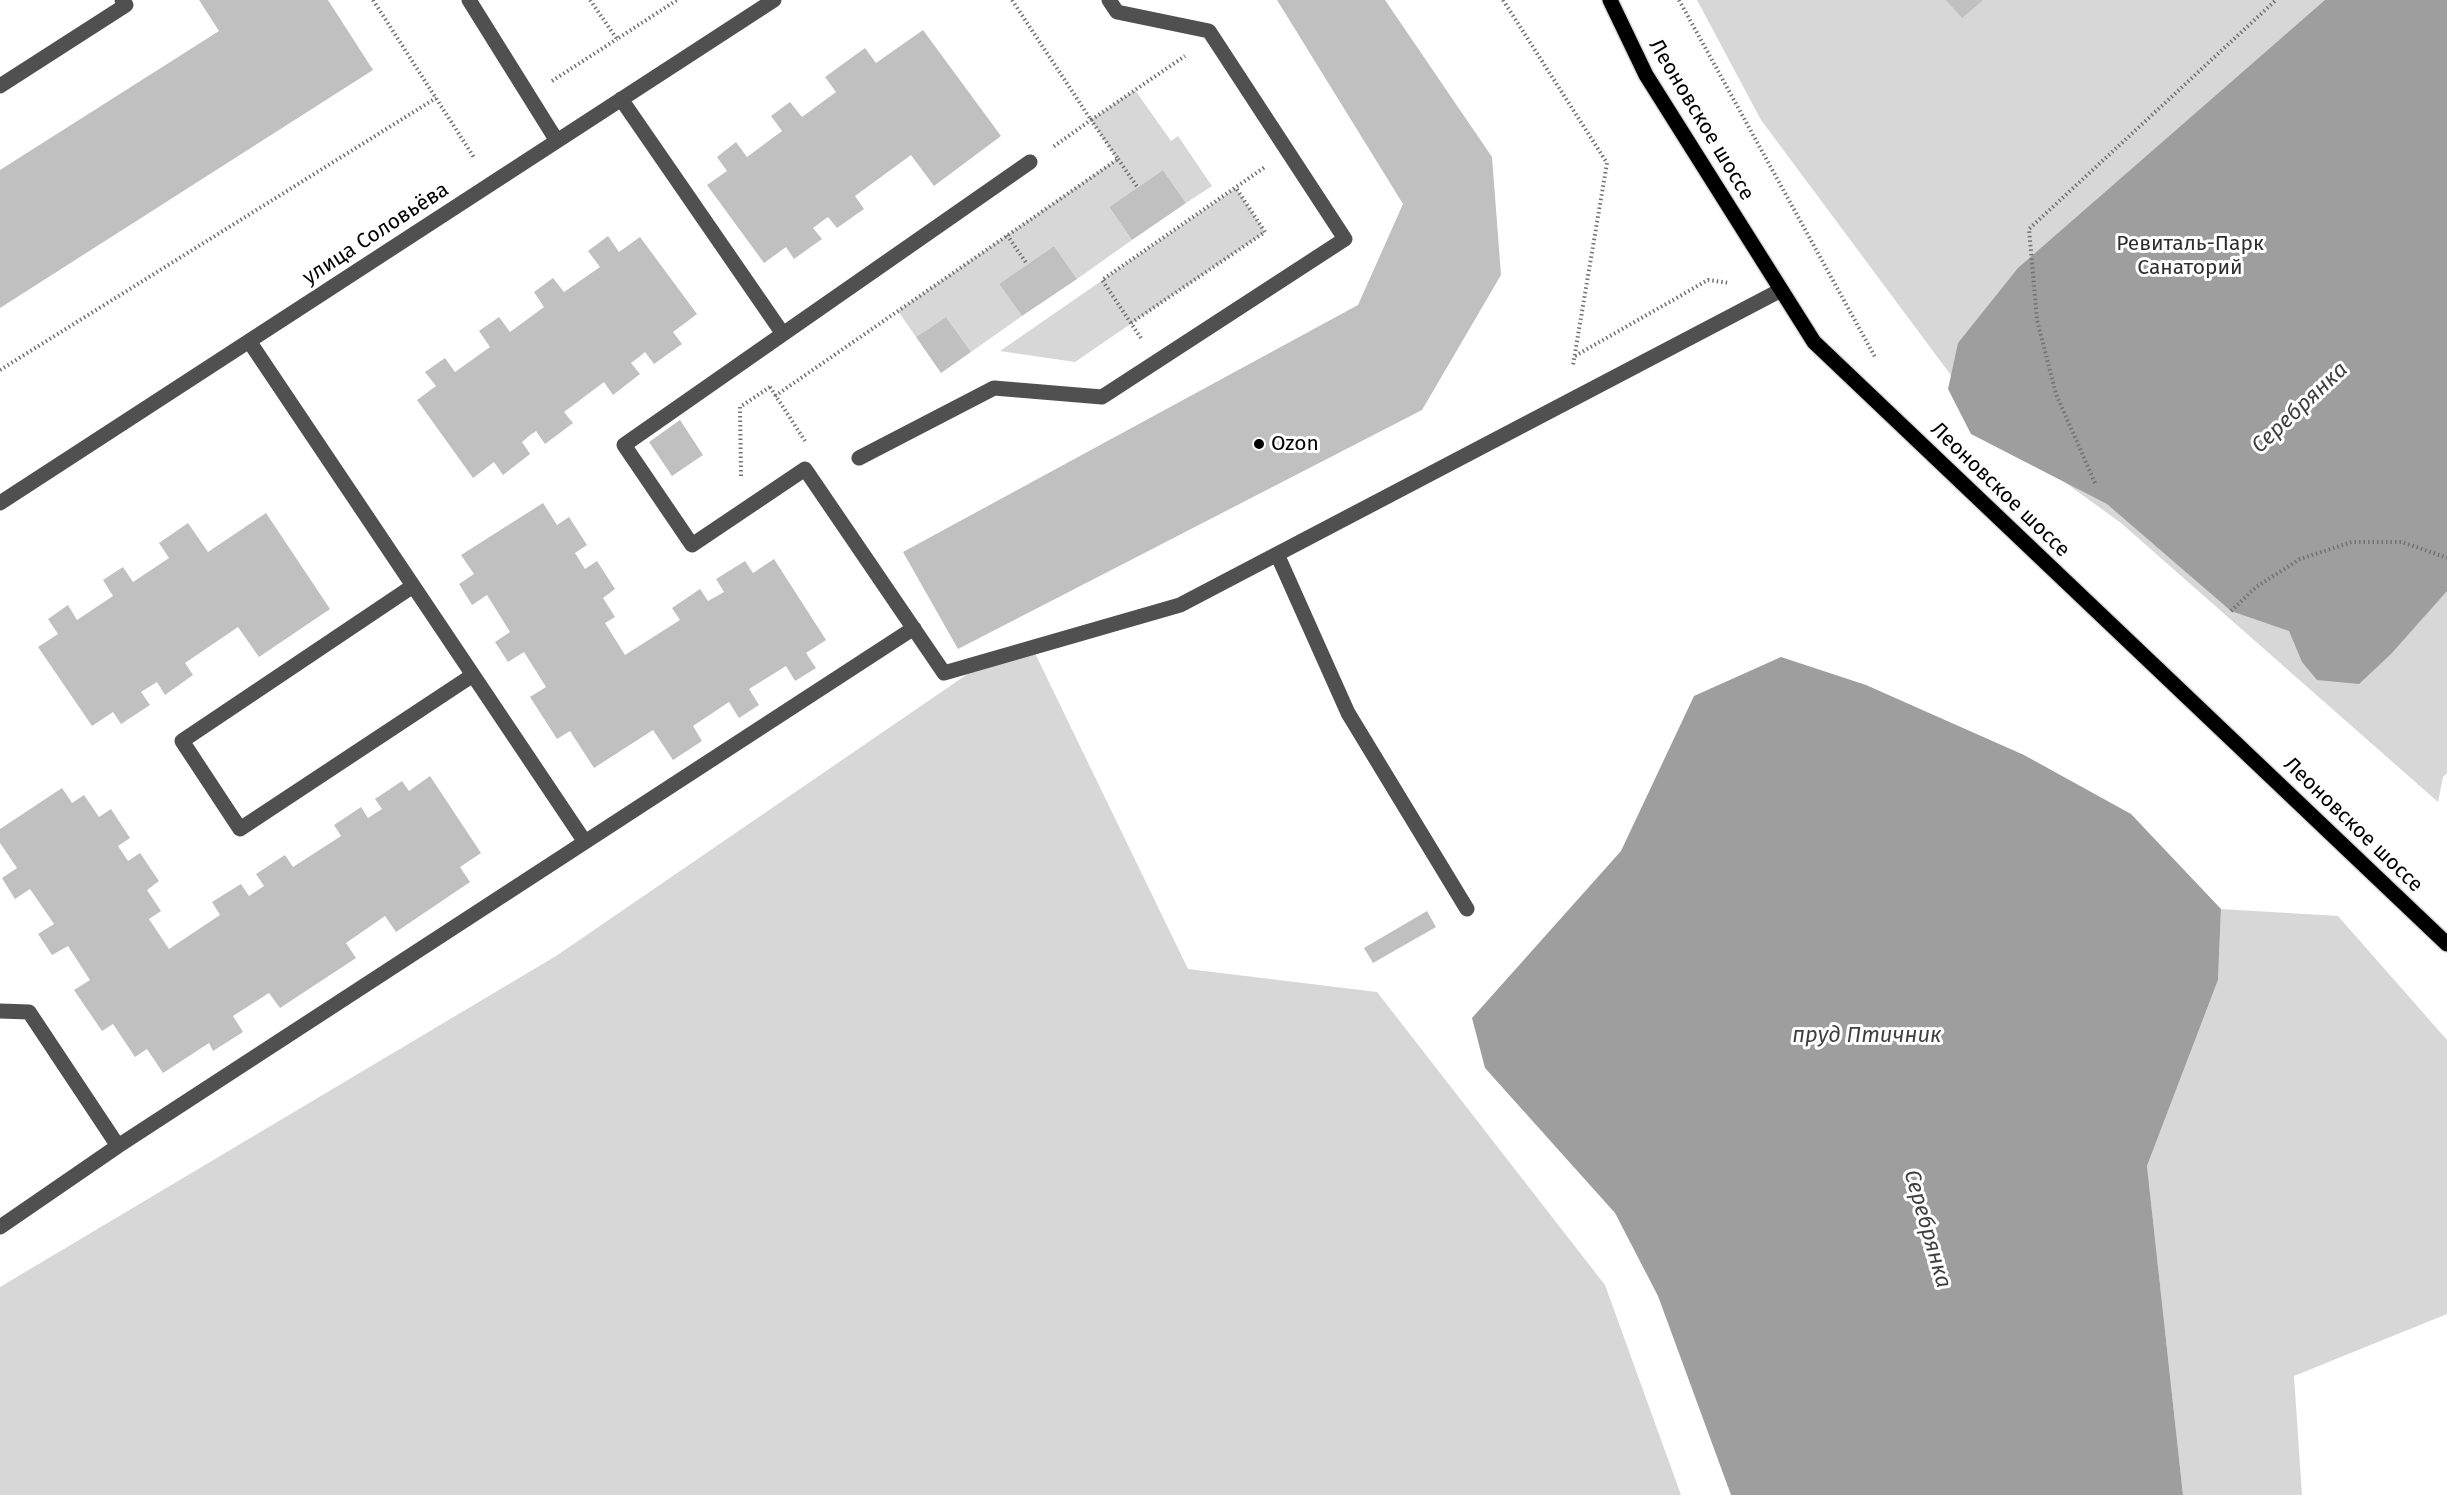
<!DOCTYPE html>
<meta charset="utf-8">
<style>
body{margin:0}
canvas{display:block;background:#fff}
</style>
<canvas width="2447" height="1495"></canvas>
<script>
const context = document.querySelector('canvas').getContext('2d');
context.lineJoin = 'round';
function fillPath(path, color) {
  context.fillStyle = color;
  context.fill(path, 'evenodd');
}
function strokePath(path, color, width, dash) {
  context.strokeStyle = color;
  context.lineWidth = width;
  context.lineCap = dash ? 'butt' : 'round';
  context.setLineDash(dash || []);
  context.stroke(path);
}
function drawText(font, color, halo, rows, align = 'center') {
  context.font = font + ' "Fira Sans",sans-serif';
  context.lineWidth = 6;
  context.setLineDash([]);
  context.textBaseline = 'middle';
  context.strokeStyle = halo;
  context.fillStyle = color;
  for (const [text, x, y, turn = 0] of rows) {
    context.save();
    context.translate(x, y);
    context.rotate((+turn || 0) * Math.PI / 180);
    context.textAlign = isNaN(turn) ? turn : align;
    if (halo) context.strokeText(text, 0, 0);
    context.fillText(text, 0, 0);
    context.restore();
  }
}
const green = new Path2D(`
 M 1697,0 L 2447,0 L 2447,773 L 2443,777 L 2438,802 L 2121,523 L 1991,429 L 1761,120 Z
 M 1135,90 L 1171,141 L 1178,136 L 1212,186 L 1186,203 L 1163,170 L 1109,207 L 1132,240 L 1077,279 L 1054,246 L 999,284 L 1022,316 L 971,352 L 946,317 L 916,337 L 898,311 L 1117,159 L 1091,120 Z
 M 1236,188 L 1265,232 L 1075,362 L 1000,351 Z
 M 1032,647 L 1188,969 L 1377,992 L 1605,1285 L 1681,1495 L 0,1495 L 0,1287 L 556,956 L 988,660 Z
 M 2221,909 L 2338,916 L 2447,1040 L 2447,1314 L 2294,1376 L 2302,1495 L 2183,1495 L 2147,1166 L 2218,980 Z`);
const water = new Path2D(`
 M 2325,0 L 2447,0 L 2447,591 L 2391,654 L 2359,684 L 2317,680 L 2302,662 L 2289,631 L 2231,611 L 2107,504 L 1971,434 L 1948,389 L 1958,343 L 2018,268 Z
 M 1781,657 L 1866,685 L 2024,755 L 2131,814 L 2221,909 L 2218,980 L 2147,1166 L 2183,1495 L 1731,1495 L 1658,1296 L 1615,1213 L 1485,1068 L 1472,1018 L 1621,851 L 1694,696 Z`);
const building = new Path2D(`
 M 199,0 L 328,0 L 373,70 L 0,308 L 0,170 L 219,31 Z
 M 1277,0 L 1385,0 L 1492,157 L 1501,275 L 1422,410 L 958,649 L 903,552 L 1358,305 L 1403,204 Z
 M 1946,0 L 1983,0 L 1962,18 Z
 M 923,30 L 1001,136 L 934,186 L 911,155 L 855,196 L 864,209 L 837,228 L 828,217 L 821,222 L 813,228 L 822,239 L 794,259 L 786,247 L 764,263 L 707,185 L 727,171 L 717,157 L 736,142 L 747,157 L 782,131 L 771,116 L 790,102 L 802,117 L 836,92 L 825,77 L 865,48 L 876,63 Z
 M 1163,170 L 1186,203 L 1132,240 L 1109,207 Z
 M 608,236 L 619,252 L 640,237 L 697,314 L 673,332 L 682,344 L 654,364 L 645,352 L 639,357 L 631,363 L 640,374 L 613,395 L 604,382 L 564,412 L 573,423 L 545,444 L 536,431 L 529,436 L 522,442 L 530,454 L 503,475 L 494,462 L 473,478 L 417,400 L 436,386 L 425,372 L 445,358 L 455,372 L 490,347 L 479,331 L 499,317 L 510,332 L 544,307 L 534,292 L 553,278 L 564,292 L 600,267 L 588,251 Z
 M 1054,246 L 1077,279 L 1022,316 L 999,284 Z
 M 946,317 L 971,352 L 941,373 L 916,337 Z
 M 680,420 L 703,455 L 672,476 L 649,442 Z
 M 543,503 L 557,525 L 569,517 L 587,545 L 575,553 L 585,569 L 597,561 L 615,589 L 603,598 L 615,617 L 605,623 L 625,655 L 680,620 L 672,608 L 700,589 L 708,601 L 724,592 L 716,579 L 745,561 L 753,573 L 774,559 L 826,640 L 806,653 L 816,668 L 795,681 L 786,666 L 749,689 L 759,705 L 739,718 L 729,702 L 693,726 L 702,741 L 673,760 L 653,730 L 594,768 L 570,731 L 557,739 L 530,697 L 546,687 L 524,652 L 508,662 L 495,642 L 510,632 L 487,595 L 472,605 L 459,584 L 474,574 L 461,555 Z
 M 266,513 L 330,609 L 259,657 L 238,627 L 185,663 L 193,675 L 165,695 L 157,682 L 141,692 L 150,705 L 121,724 L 113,712 L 92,726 L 38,647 L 58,634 L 48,619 L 68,605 L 77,620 L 113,596 L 103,580 L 123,567 L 133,582 L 169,558 L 159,543 L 188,523 L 208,552 Z
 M 430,776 L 481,853 L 460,867 L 470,882 L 396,932 L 385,916 L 346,943 L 356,958 L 280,1008 L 269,993 L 233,1016 L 243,1032 L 213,1051 L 209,1043 L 163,1073 L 147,1049 L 135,1057 L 113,1024 L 102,1031 L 74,990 L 90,980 L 68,946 L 52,955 L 38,934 L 54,924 L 30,889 L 15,899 L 2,878 L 17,868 L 0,843 L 0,829 L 62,788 L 72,803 L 84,795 L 99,817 L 111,809 L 130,838 L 118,846 L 128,861 L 140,853 L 159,881 L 147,890 L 161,911 L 149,919 L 169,949 L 220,915 L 212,902 L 241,884 L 249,896 L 264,886 L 256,874 L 285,855 L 293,867 L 341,836 L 334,825 L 361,807 L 368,818 L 382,809 L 375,799 L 402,781 L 409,791 Z
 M 1427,911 L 1436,927 L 1373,963 L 1364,948 Z`);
const path = new Path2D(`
 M 373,0 L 475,159
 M 590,0 L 617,39 L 677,0
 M 1012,0 L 1091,120 L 1185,56
 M 1503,0 L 1607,163 L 1573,365
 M 1679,0 L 1875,357
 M 552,81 L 617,39
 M 1118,159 L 1138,188
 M 1007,235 L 1027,264
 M 1131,323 L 1265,232 L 1236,188
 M 1141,338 L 1102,280 L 1265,167
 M 1575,356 L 1708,280 L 1730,283
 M 0,370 L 436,98
 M 770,387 L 805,441
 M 775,396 L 1118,159 L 1091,120 L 1053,147
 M 741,476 L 740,407 L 770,387
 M 2095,483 L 2056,394 L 2037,320 L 2029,229 L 2276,0
 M 2231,611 L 2256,587 L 2300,559 L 2352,542 L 2402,542 L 2447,558`);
const minor = new Path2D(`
 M 469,0 L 557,141
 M 0,86 L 126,5 L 122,0
 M 621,99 L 783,334 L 624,445 L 692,545 L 805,469 L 944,673 L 1180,605 L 1781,290
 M 783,334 L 1030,162
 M 249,341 L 585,842 L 914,628
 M 859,458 L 994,388 L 1102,397 L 1345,239 L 1209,31 L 1117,12 L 1109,0
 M 0,503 L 774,0
 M 1277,554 L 1348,713 L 1467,909
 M 413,586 L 182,741 L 240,829 L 473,675
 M 0,1011 L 29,1012 L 118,1146 L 0,1227
 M 118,1146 L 585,842`);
const major = new Path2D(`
 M 1610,0 L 1646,75 L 1814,342 L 2447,944`);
const markers = [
 [1259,444,6,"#000"]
];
const streetNames = [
 ["Леоновское шоссе",1701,120,59],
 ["улица Соловьёва",376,234,-33],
 ["Леоновское шоссе",2000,490,44],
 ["Леоновское шоссе",2353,825,44]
];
const parkNames = [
 ["Ревиталь-Парк",2190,244],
 ["Санаторий",2190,268]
];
const poiNames = [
 ["Ozon",1271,444]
];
const waterNames = [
 ["Серебрянка",2300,408,-43],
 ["пруд Птичник",1867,1036],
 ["Серебрянка",1927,1229,74]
];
fillPath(green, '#d7d7d7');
fillPath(water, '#9e9e9e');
fillPath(building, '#c0c0c0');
strokePath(major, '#dbdbdb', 18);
strokePath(path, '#727272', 4, [1.5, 3]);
strokePath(minor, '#505050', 15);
strokePath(major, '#000', 15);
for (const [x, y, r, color] of markers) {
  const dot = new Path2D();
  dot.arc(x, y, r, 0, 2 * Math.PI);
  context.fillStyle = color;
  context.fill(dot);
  strokePath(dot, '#fff', 2);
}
drawText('21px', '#000', '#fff', streetNames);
drawText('21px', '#2e2e2e', '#fff', parkNames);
drawText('21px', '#000', '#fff', poiNames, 'left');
drawText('italic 22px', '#3f3f3f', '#fff', waterNames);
</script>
